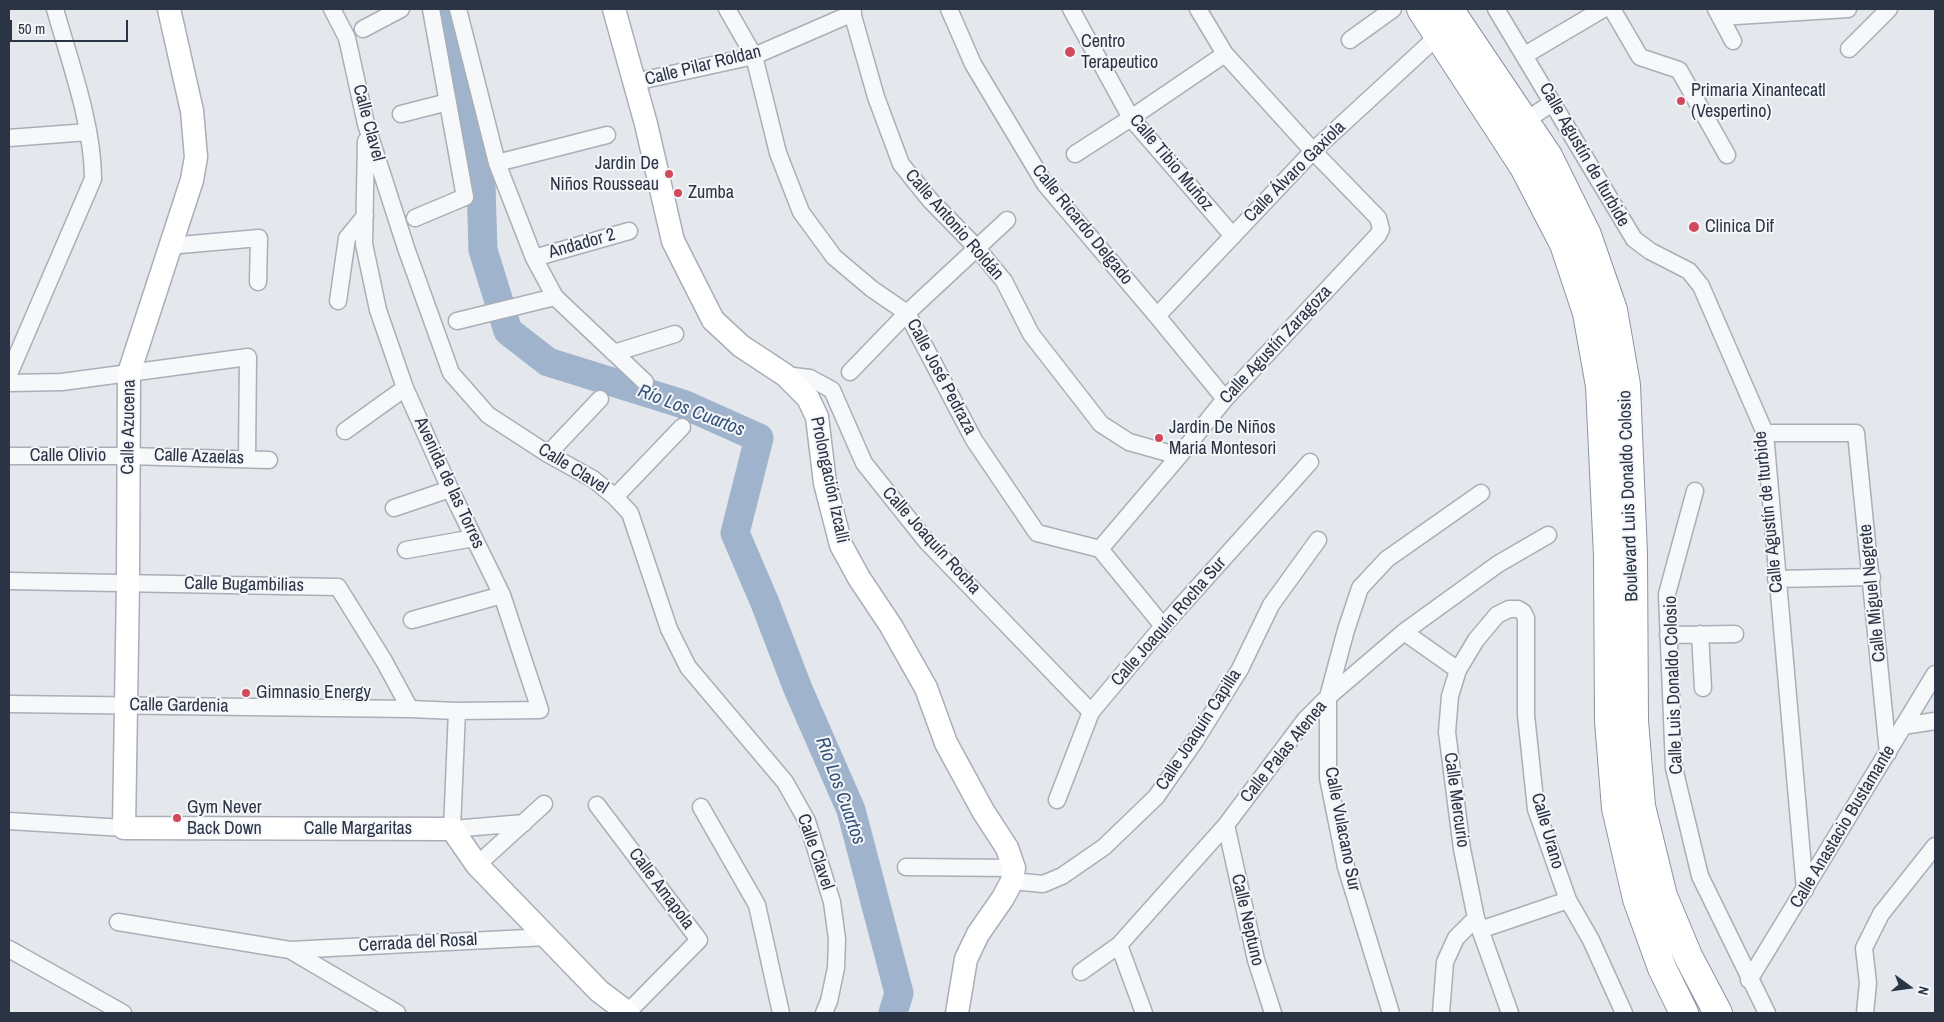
<!DOCTYPE html>
<meta charset="utf-8">
<style>
body{margin:0}
#map{position:relative;width:1944px;height:1022px;overflow:hidden;background:#e4e7ec;font-family:"Archivo Narrow",sans-serif}
canvas{display:block}
.frame{position:absolute;inset:0;border:10px solid #2b3445;pointer-events:none}
.north{position:absolute;left:1884px;top:962px;width:50px;height:50px;-webkit-text-stroke:4px #f4f6f9;paint-order:stroke;rotate:104deg;font-size:14px;font-weight:700;line-height:20px;text-align:center;color:#2b3445}
.north::after{content:'';display:block;margin:auto;width:18px;height:22px;background:#2b3445;clip-path:polygon(50% 0,100% 100%,50% 72%,0 100%)}
.scale{position:absolute;left:10px;top:20px;width:118px;height:22px;box-sizing:border-box;border:2px solid #2b3445;border-top:0;padding-left:6px;font-size:15px;line-height:18px;white-space:nowrap;color:#2b3445;-webkit-text-stroke:4px #f4f6f9;paint-order:stroke}
</style>
<div id="map">
<canvas width="1944" height="1022"></canvas>
<div class="frame"></div>
<div class="north">N</div>
<div class="scale">50 m</div>
</div>
<script>
const context = document.querySelector('canvas').getContext('2d');
context.lineJoin = 'round';
function strokePath(path, color, width, dash) {
  context.strokeStyle = color;
  context.lineWidth = width;
  context.lineCap = dash ? 'butt' : 'round';
  context.setLineDash(dash || []);
  context.stroke(path);
}
function drawText(font, color, halo, rows, align = 'center') {
  context.font = font + ' "Archivo Narrow",sans-serif';
  context.lineWidth = 4;
  context.setLineDash([]);
  context.textBaseline = 'middle';
  context.strokeStyle = halo;
  context.fillStyle = color;
  for (const [text, x, y, turn = 0] of rows) {
    context.save();
    context.translate(x, y);
    context.rotate((+turn || 0) * Math.PI / 180);
    context.textAlign = isNaN(turn) ? turn : align;
    if (halo) context.strokeText(text, 0, 0);
    context.fillText(text, 0, 0);
    context.restore();
  }
}
const river = new Path2D(`
 M 447,9 L 480,153 L 483,250 L 508,331 L 548,362 L 683,404 L 759,438 L 735,533 L 765,603 L 798,689 L 851,810 L 899,993 L 893,1013`);
const street = new Path2D(`
 M 332,9 L 347,38 L 366,124 L 406,248 L 451,373 L 488,415 L 548,454 L 593,479 L 615,497 L 630,513 L 669,629 L 688,667 L 785,782 L 807,821 L 832,902 L 837,939 L 836,968 L 829,1001 L 824,1013
 M 458,9 L 497,163 L 534,258 L 555,297 L 645,382
 M 727,9 L 754,56 L 778,153 L 801,212 L 834,257 L 872,289 L 907,313 L 974,440 L 1037,533 L 1100,549 L 1163,626
 M 851,9 L 876,97 L 901,164 L 930,200 L 976,247 L 1004,281 L 1031,334 L 1101,424 L 1129,442 L 1179,456
 M 949,9 L 973,64 L 1045,184 L 1157,316 L 1225,399
 M 1071,9 L 1131,118 L 1233,236
 M 1496,9 L 1634,239 L 1650,251 L 1689,271 L 1701,286 L 1765,433 L 1805,890
 M 1612,9 L 1640,57 L 1679,70 L 1727,155
 M 1716,9 L 1733,41
 M 1720,17 L 1848,9
 M 363,29 L 401,9
 M 1350,40 L 1393,9
 M 1849,49 L 1889,9
 M 1525,55 L 1603,9
 M 635,82 L 754,56 L 853,13
 M 401,114 L 448,102
 M 1525,121 L 1552,103
 M 9,138 L 88,132
 M 1075,154 L 1131,118 L 1225,54
 M 497,163 L 607,135
 M 415,218 L 465,197 L 431,9
 M 169,246 L 259,238 L 258,282
 M 534,258 L 629,231
 M 338,301 L 347,238 L 365,216
 M 1157,316 L 1313,151 L 1439,35
 M 457,321 L 555,297
 M 614,353 L 675,334
 M 850,372 L 907,313 L 1007,220
 M 9,374 L 93,179 C 93,125 70,62 55,9
 M 785,375 L 810,378 L 832,390 L 864,463 L 927,542 L 1091,712
 M 9,383 L 62,382 L 248,357 L 247,458
 M 345,431 L 405,388
 M 1765,433 L 1856,433 L 1888,753
 M 548,454 L 600,399
 M 9,456 L 128,456 L 269,460
 M 1695,491 L 1667,594 L 1674,768 L 1700,876 L 1767,1013
 M 615,497 L 682,427
 M 394,508 L 450,489
 M 1100,549 L 1179,456 L 1225,399 L 1378,235 L 1381,229 L 1378,218 L 1313,151 L 1225,54 L 1198,9
 M 406,550 L 474,538
 M 1776,579 L 1872,577
 M 9,581 L 338,587 L 384,661 L 410,709
 M 412,620 L 502,595
 M 1404,632 L 1458,670
 M 1700,634 L 1703,688
 M 1668,635 L 1735,634
 M 9,704 L 410,709 L 457,711 L 540,710 L 502,595 L 450,489 L 405,388 L 378,310 L 364,244 L 366,141
 M 457,711 L 452,829 L 524,823
 M 1903,726 L 1935,721
 M 1057,800 L 1091,712 L 1163,626 L 1310,462
 M 597,805 L 699,940 L 627,1013
 M 701,807 L 757,905 L 781,1013
 M 9,821 L 124,828
 M 1226,825 L 1256,960 L 1273,1013
 M 477,865 L 544,804
 M 906,867 L 1014,868
 M 1012,881 L 1043,884 L 1062,876 L 1104,847 L 1156,797 L 1195,741 L 1240,669 L 1271,605 L 1318,540
 M 118,922 L 290,950 L 547,937
 M 1480,930 L 1568,900
 M 1119,945 L 1144,1013
 M 9,949 L 123,1013
 M 290,950 L 397,1013
 M 1081,972 L 1119,945 L 1226,825 L 1305,720 L 1328,697 L 1404,632 L 1498,564 L 1548,535
 M 1749,980 L 1935,674
 M 1391,1013 L 1346,867 L 1328,778 L 1328,697 L 1346,630 L 1360,588 L 1387,559 L 1481,493
 M 1441,1013 L 1445,962 L 1456,938 L 1476,918
 M 1510,1013 L 1476,918 L 1462,849 L 1447,732 L 1450,696 L 1458,670 L 1476,640 L 1497,615 L 1509,609 L 1518,609 L 1523,612 L 1526,618 L 1526,715 L 1536,809 L 1568,900 L 1591,940 L 1624,1013
 M 1865,1013 L 1868,983 L 1864,948 L 1881,914 L 1935,846`);
const secondary = new Path2D(`
 M 169,9 L 192,111 L 196,157 L 192,180 L 129,373 L 128,583 L 124,828 L 452,829 L 477,865 L 599,991 L 628,1013
 M 614,9 L 646,124 L 673,241 L 713,320 L 741,346 L 785,375 L 808,398 L 817,417 L 825,483 L 841,545 L 859,578 L 891,626 L 926,688 L 946,743 L 983,811 L 1007,848 L 1014,868 L 1012,881 L 1003,898 L 978,934 L 966,959 L 957,1013`);
const highway = new Path2D(`
 M 1421,9 L 1524,167 L 1564,244 L 1587,313 L 1600,386 L 1608,556 L 1609,721 L 1616,808 L 1637,899 L 1662,968 L 1684,1013
 M 1449,9 L 1548,156 L 1587,235 L 1613,310 L 1626,385 L 1633,554 L 1634,721 L 1641,806 L 1663,896 L 1688,956 L 1718,1013`);
const markers = [
 [1070,52,6,"#d1495b"],
 [1681,101,5,"#d1495b"],
 [669,174,5,"#d1495b"],
 [678,193,5,"#d1495b"],
 [1694,227,6,"#d1495b"],
 [1159,438,5,"#d1495b"],
 [246,693,5,"#d1495b"],
 [177,818,5,"#d1495b"]
];
const poiNames = [
 ["Centro",1081,42],
 ["Terapeutico",1081,63],
 ["Primaria Xinantecatl",1691,91],
 ["(Vespertino)",1691,112],
 ["Jardin De",659,164,"right"],
 ["Niños Rousseau",659,185,"right"],
 ["Zumba",688,193],
 ["Clinica Dif",1705,227],
 ["Jardin De Niños",1169,428],
 ["Maria Montesori",1169,449],
 ["Gimnasio Energy",256,693],
 ["Gym Never",187,808],
 ["Back Down",187,829]
];
const streetNames = [
 ["Calle Pilar Roldan",703,66,-14],
 ["Calle Clavel",368,123,75],
 ["Calle Agustín de Iturbide",1584,155,60],
 ["Calle Tibio Muñoz",1171,163,50],
 ["Calle Álvaro Gaxiola",1295,172,-45],
 ["Calle Antonio Roldán",954,225,49],
 ["Calle Ricardo Delgado",1082,225,51],
 ["Andador 2",582,244,-16],
 ["Calle Agustín Zaragoza",1276,345,-47],
 ["Calle José Pedraza",941,377,62],
 ["Calle Azucena",129,427,-89],
 ["Calle Olivio",68,456],
 ["Calle Azaelas",199,457,2],
 ["Calle Clavel",573,469,32],
 ["Prolongación Izcalli",829,480,78],
 ["Avenida de las Torres",449,483,65],
 ["Boulevard Luis Donaldo Colosio",1629,496,-92],
 ["Calle Agustín de Iturbide",1769,512,-96],
 ["Calle Joaquín Rocha",931,541,48],
 ["Calle Bugambilias",244,585,1],
 ["Calle Miguel Negrete",1873,593,-96],
 ["Calle Joaquín Rocha Sur",1169,622,-49],
 ["Calle Luis Donaldo Colosio",1674,685,-92],
 ["Calle Gardenia",179,706,1],
 ["Calle Joaquín Capilla",1199,730,-57],
 ["Calle Palas Atenea",1284,752,-51],
 ["Calle Mercurio",1456,800,82],
 ["Calle Anastacio Bustamante",1843,827,-59],
 ["Calle Margaritas",358,829],
 ["Calle Vulacano Sur",1342,829,79],
 ["Calle Urano",1547,831,74],
 ["Calle Clavel",815,852,71],
 ["Calle Amapola",661,889,53],
 ["Calle Neptuno",1247,920,77],
 ["Cerrada del Rosal",418,943,-3]
];
const waterNames = [
 ["Río Los Cuartos",691,411,21],
 ["Río Los Cuartos",840,791,70]
];
strokePath(river, '#9fb4cc', 29);
strokePath(street, '#a9aeb7', 19);
strokePath(secondary, '#a9aeb7', 25);
strokePath(highway, '#8b94a3', 30);
strokePath(street, '#f7f8fa', 16);
strokePath(secondary, '#fff', 22);
strokePath(highway, '#fff', 28);
for (const [x, y, r, color] of markers) {
  const dot = new Path2D();
  dot.arc(x, y, r, 0, 2 * Math.PI);
  context.fillStyle = color;
  context.fill(dot);
  strokePath(dot, '#f4f6f9', 2);
}
drawText('18px', '#2b3445', '#f4f6f9', poiNames, 'left');
drawText('18px', '#2b3445', '#f4f6f9', streetNames);
drawText('italic 19px', '#34527a', '#f4f6f9', waterNames);
</script>
